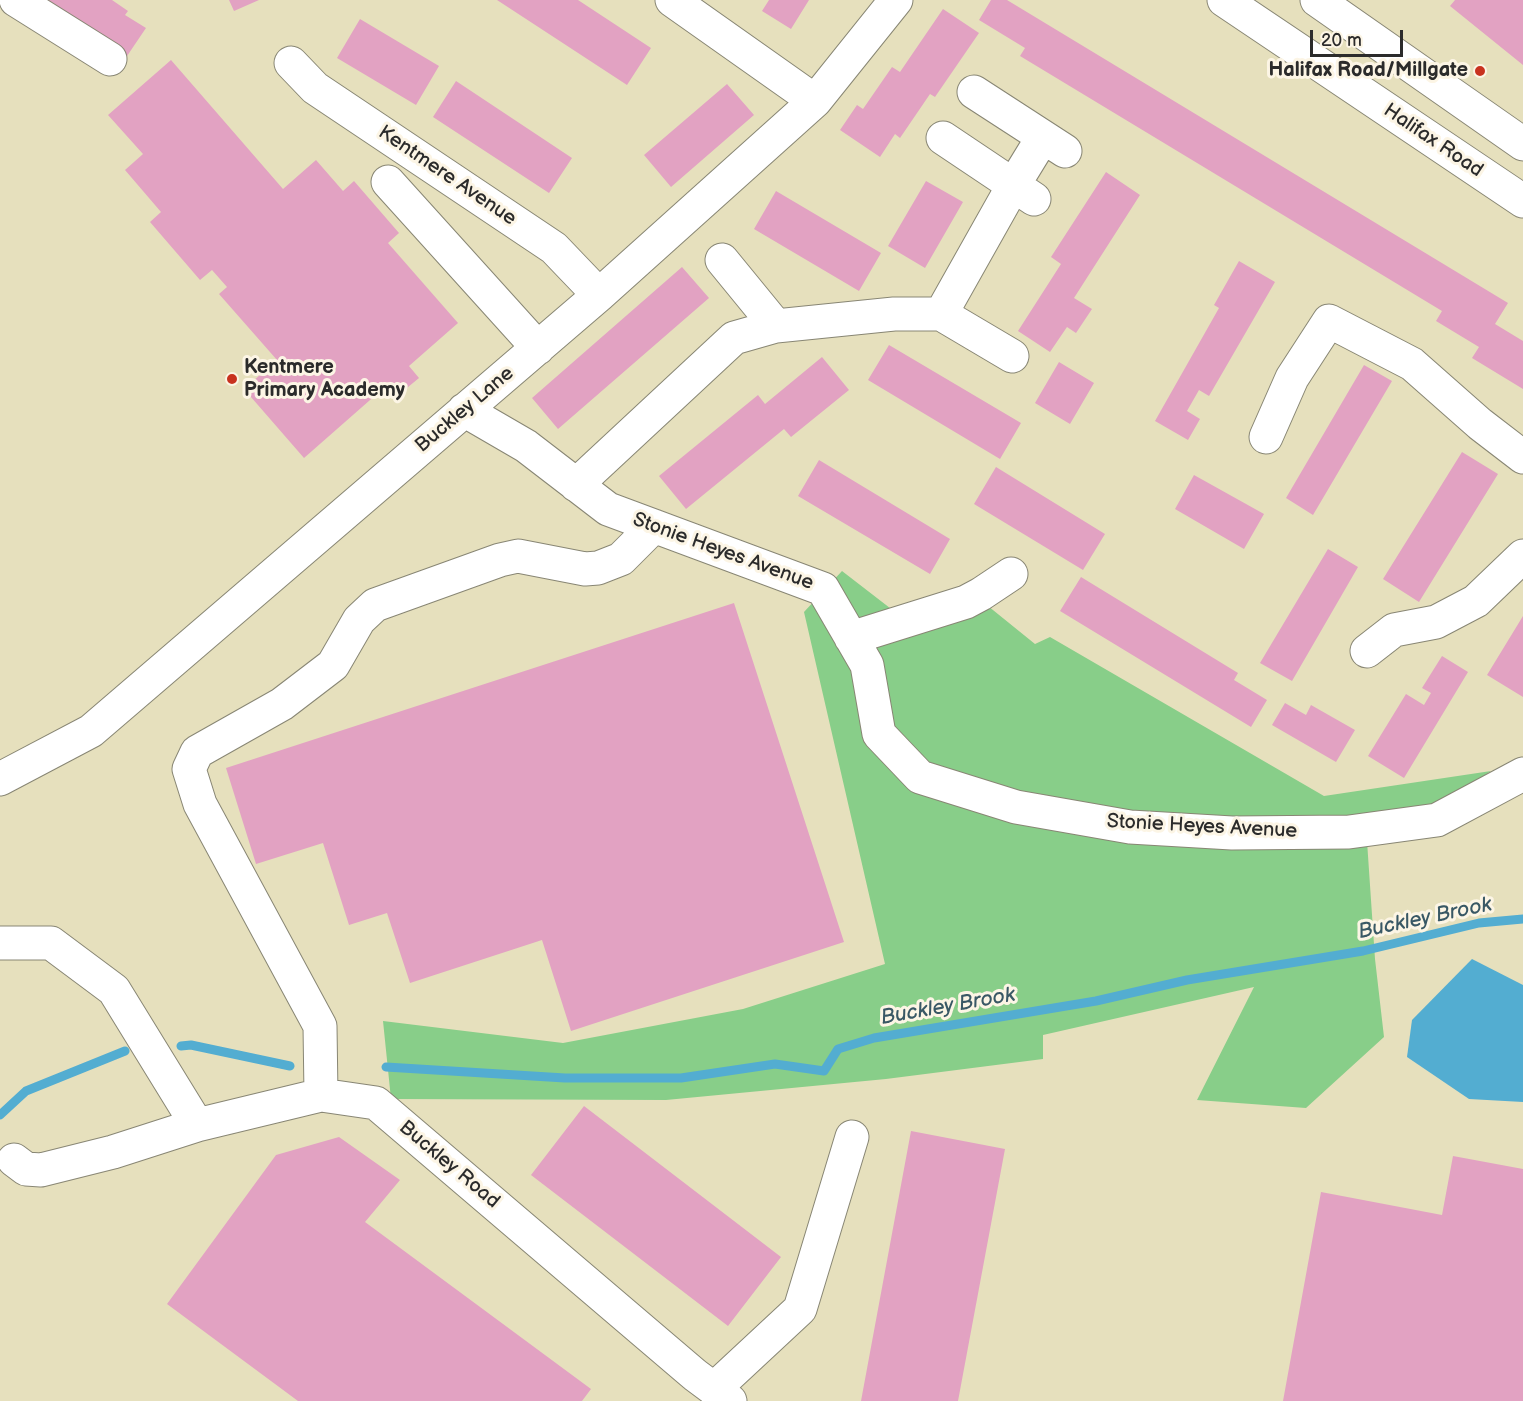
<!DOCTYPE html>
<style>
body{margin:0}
#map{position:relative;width:1523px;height:1401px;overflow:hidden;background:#e6e0bd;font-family:"Balsamiq Sans",sans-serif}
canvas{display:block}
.scale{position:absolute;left:1310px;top:30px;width:93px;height:27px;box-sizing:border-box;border:3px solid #2b2b2b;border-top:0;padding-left:8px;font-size:18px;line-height:21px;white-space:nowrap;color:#2b2b2b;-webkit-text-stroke:4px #fcf5e5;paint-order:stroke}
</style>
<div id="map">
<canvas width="1523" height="1401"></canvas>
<div class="scale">20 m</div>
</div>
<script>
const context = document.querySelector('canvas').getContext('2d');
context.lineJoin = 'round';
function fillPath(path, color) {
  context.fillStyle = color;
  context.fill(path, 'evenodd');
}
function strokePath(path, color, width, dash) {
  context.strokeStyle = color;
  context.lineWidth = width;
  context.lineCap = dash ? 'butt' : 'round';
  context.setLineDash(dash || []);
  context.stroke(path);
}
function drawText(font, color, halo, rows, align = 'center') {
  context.font = font + ' "Balsamiq Sans",sans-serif';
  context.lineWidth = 6;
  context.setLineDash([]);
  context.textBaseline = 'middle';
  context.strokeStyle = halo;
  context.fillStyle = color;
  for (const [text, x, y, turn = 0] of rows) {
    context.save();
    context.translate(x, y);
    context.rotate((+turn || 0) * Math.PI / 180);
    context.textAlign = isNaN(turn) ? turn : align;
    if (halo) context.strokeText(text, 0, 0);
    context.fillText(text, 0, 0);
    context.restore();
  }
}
const green = new Path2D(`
 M 842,571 L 921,632 L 988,606 L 1035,644 L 1050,637 L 1324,796 L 1491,771 L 1433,809 L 1367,841 L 1375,959 L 1384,1037 L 1306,1108 L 1197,1100 L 1254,987 L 1043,1035 L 1043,1059 L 886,1079 L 666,1100 L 391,1099 L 383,1021 L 563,1043 L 743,1009 L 885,964 L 804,612 Z`);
const water = new Path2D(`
 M 1472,959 L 1523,985 L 1523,1102 L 1469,1099 L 1407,1057 L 1412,1020 Z`);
const stream = new Path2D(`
 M 181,1046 L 191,1045 L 290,1066
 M 386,1067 L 565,1078 L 681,1078 L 775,1064 L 824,1071 L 838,1049 L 874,1038 L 1096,1001 L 1187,980 L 1363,951 L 1479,923 L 1523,919
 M 0,1115 L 26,1091 L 125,1051`);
const building = new Path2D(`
 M 36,0 L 112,0 L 128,11 L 125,15 L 146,28 L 125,59 Z
 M 229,0 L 259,0 L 234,11 Z
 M 497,0 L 578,0 L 651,48 L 627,85 Z
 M 769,0 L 809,0 L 791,29 L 762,11 Z
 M 991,0 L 1007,0 L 1508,303 L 1495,324 L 1523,341 L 1523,389 L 1472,358 L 1479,347 L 1436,321 L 1442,311 L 1020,56 L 1025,48 L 979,20 Z
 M 1455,0 L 1523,0 L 1523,65 L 1450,6 Z
 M 943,9 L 979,33 L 935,97 L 930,94 L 900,138 L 895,134 L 880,157 L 840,130 L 857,105 L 863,109 L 892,67 L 900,72 Z
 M 360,19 L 439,66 L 416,105 L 337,58 Z
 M 171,60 L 283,189 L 316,160 L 343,191 L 354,181 L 399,233 L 388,243 L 458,323 L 409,366 L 419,378 L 396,397 L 386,386 L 304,458 L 244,389 L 277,360 L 219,294 L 227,287 L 212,270 L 200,280 L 150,222 L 161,212 L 125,170 L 143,154 L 108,115 Z
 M 456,81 L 572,158 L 549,193 L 433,117 Z
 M 727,84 L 754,115 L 671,187 L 644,155 Z
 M 1106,172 L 1140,195 L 1074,298 L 1092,309 L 1076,333 L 1067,327 L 1050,352 L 1018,331 L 1061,264 L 1051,257 Z
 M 926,181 L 963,202 L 925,268 L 888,246 Z
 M 776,191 L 881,253 L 859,291 L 754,229 Z
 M 1239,261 L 1275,282 L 1209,396 L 1199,390 L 1187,411 L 1200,419 L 1188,440 L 1155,421 L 1219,308 L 1214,305 Z
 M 682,267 L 709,298 L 558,429 L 532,398 Z
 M 889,345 L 1021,423 L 1000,459 L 868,380 Z
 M 822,357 L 849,390 L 791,437 L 784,429 L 686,509 L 659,476 L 758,395 L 765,404 Z
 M 1059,362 L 1094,383 L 1070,424 L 1035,403 Z
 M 1364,365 L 1392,381 L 1313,515 L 1286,498 Z
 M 1462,452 L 1498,474 L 1419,602 L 1383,579 Z
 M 819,460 L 950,539 L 930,574 L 798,496 Z
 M 996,467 L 1105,534 L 1083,570 L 974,504 Z
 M 1194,475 L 1264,514 L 1244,549 L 1175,509 Z
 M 1328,549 L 1358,567 L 1292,681 L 1260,663 Z
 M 1081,577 L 1238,673 L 1234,680 L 1267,700 L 1251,727 L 1060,611 Z
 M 734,603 L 844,942 L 571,1031 L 542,940 L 410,983 L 387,913 L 349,925 L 323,843 L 256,864 L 226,768 Z
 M 1523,616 L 1523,697 L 1487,675 Z
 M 1442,656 L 1468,672 L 1404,778 L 1368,756 L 1406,694 L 1424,705 L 1431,693 L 1422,688 Z
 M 1285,703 L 1306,715 L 1311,705 L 1355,730 L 1336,762 L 1272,725 Z
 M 584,1106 L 781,1257 L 728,1326 L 531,1175 Z
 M 911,1131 L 1005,1149 L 958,1401 L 861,1401 Z
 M 339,1137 L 400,1180 L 365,1222 L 591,1389 L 582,1401 L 298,1401 L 167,1304 L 276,1155 Z
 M 1453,1156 L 1523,1169 L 1523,1401 L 1283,1401 L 1321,1192 L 1442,1215 Z`);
const minor = new Path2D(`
 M 16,0 L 110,59
 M 672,0 L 815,101
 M 291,63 L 315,88 L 554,248 L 599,295
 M 974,92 L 1065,151
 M 943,138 L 1034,199
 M 388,182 L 538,348
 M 722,260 L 776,326
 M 941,314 L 1012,356
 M 464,410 L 526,446 L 608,509 L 823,589 L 867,665 L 879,734 L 920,777 L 1016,807 L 1130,827 L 1232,833 L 1349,832 L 1437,820 L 1523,774
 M 1266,437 L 1292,378 L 1329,321 L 1412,364 L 1480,424 L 1523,457
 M 576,485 L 734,338 L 776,326 L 894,314 L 941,314 L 1013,186 L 1043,137
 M 851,638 L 966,602 L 981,594 L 1011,574
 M 1367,651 L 1394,630 L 1436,622 L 1476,601 L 1523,556
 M 0,779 L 91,731 L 599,295 L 815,101 L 896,0
 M 0,943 L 51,943 L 114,990 L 197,1125
 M 321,1095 L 320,1026 L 200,804 L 189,769 L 197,752 L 282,704 L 333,665 L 359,620 L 375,605 L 500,560 L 518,556 L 585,569 L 598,568 L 621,559 L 654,526
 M 14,1160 L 26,1169 L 41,1170 L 113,1152 L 197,1125 L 321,1095 L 376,1103 L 695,1375 L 730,1401
 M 714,1389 L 800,1309 L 852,1137`);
const highway = new Path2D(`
 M 1224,0 L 1523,201
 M 1317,0 L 1523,144`);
const markers = [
 [1480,71,6,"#c8321e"],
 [232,379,6,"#c8321e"]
];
const poiNames = [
 ["Halifax Road/Millgate",1468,71],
 ["Kentmere",244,368,"left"],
 ["Primary Academy",244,391,"left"]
];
const streetNames = [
 ["Halifax Road",1433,141,34],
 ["Kentmere Avenue",447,176,34],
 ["Buckley Lane",465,410,-40],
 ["Stonie Heyes Avenue",723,552,20],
 ["Stonie Heyes Avenue",1202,827,3],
 ["Buckley Road",449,1165,40]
];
const waterNames = [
 ["Buckley Brook",1425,919,-12],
 ["Buckley Brook",948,1007,-10]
];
fillPath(green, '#88ce89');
fillPath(water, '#53add1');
strokePath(stream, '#53add1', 9);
fillPath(building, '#e2a2c2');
strokePath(minor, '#888674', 35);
strokePath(highway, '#888674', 35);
strokePath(minor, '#fff', 33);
strokePath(highway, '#fff', 33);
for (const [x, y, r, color] of markers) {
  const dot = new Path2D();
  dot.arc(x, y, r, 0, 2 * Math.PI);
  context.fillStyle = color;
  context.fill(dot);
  strokePath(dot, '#fcf5e5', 2);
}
drawText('bold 20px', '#2b2b2b', '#fcf5e5', poiNames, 'right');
drawText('20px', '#2b2b2b', '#fcf5e5', streetNames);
drawText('italic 21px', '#395865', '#fcf5e5', waterNames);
</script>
